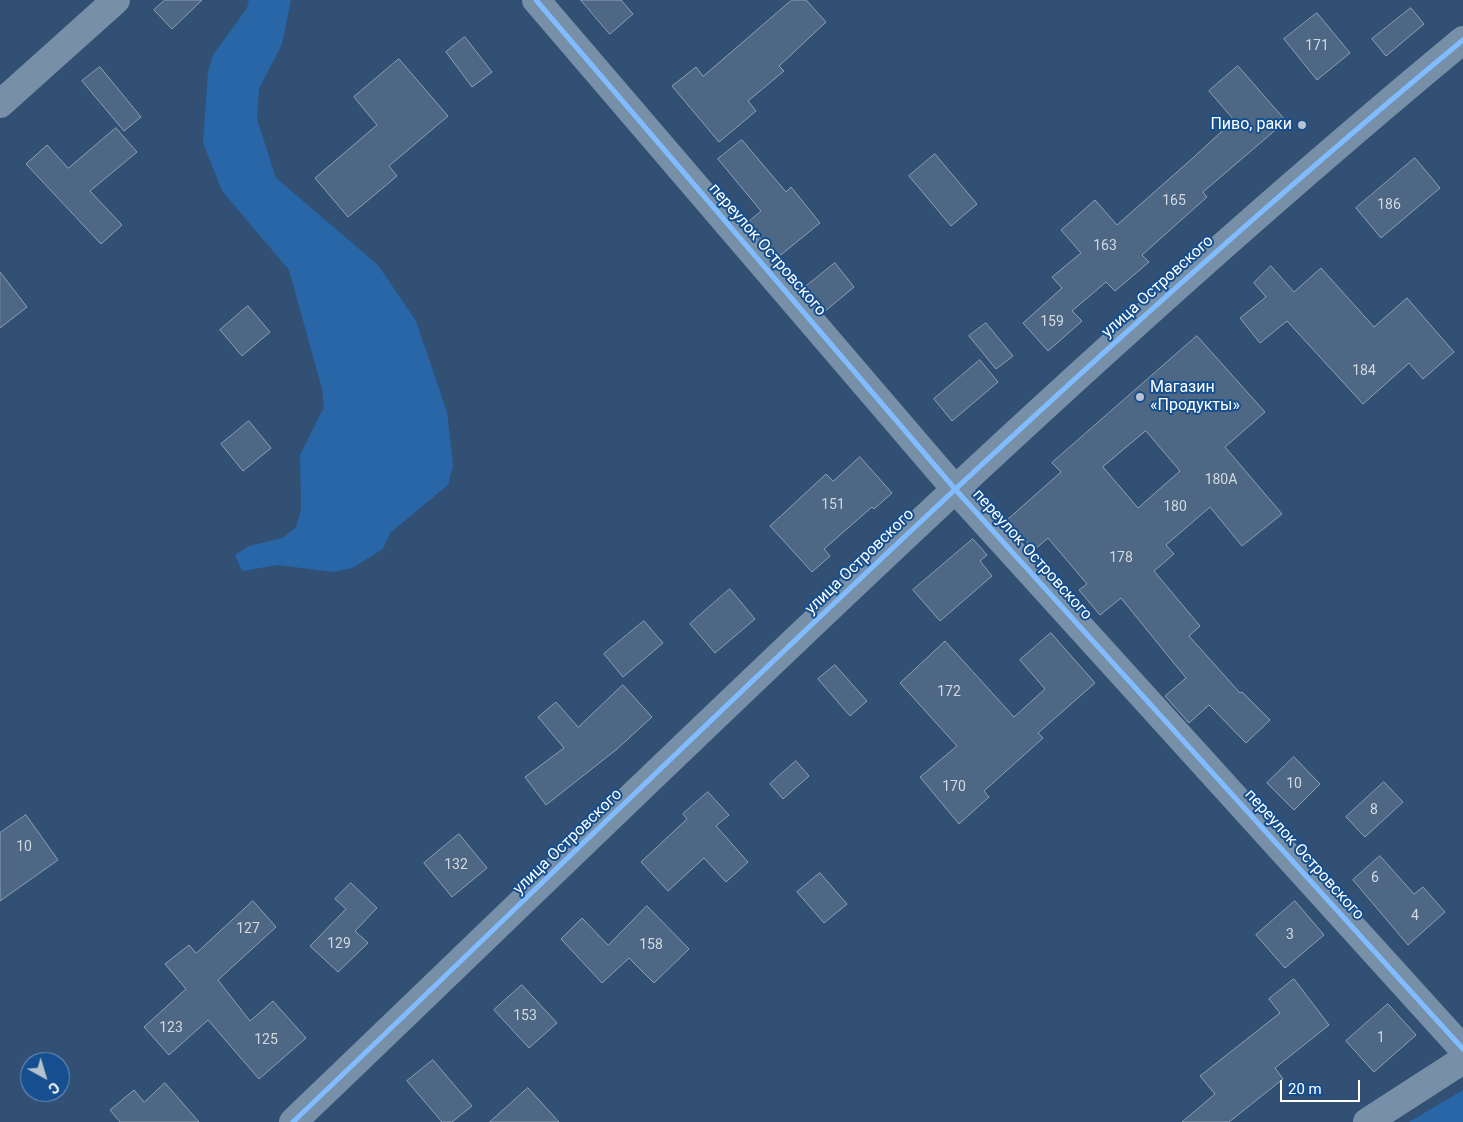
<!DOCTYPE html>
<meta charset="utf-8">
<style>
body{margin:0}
#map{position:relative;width:1463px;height:1122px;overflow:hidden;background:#315074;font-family:Roboto,sans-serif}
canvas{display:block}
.north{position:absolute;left:20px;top:1052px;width:50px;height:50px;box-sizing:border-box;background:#154f90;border:1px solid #7395bc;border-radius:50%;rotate:141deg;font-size:14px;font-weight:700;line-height:20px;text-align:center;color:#fff}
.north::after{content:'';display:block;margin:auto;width:18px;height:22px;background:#b7c2ce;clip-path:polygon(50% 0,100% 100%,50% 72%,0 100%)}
.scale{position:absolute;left:1280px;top:1080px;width:80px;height:22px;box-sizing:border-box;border:2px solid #fff;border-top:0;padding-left:6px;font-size:15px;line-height:18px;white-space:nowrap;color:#fff;-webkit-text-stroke:4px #154f90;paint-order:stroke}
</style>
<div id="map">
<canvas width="1463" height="1122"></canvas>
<div class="north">С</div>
<div class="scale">20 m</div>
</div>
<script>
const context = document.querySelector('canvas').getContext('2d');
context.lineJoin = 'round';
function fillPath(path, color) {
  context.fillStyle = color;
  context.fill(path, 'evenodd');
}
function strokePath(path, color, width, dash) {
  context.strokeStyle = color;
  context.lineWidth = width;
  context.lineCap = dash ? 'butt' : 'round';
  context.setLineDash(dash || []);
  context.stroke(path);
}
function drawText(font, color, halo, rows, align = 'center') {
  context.font = font + ' Roboto,sans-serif';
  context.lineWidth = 4;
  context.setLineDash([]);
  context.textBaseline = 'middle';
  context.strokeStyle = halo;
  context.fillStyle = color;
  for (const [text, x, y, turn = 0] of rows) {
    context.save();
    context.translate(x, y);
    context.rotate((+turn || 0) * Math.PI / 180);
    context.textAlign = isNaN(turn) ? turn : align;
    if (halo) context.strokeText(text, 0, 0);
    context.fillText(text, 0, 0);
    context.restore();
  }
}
const green = new Path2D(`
 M 249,0 L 291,0 L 282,44 L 259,89 L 257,119 L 276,178 L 378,265 L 416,321 L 447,412 L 453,465 L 448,485 L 390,533 L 383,549 L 352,568 L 333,572 L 278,565 L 242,571 L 235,555 L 249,546 L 282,538 L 296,527 L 301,509 L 300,455 L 324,407 L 322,389 L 289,270 L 222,191 L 203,143 L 208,72 L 213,55 L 247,8 Z
 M 1463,1090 L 1463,1122 L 1409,1122 Z`);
const building = new Path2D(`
 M 165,0 L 202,0 L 172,29 L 154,10 Z
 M 581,0 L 621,0 L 633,14 L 610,34 Z
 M 792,0 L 806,0 L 826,22 L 779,66 L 784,71 L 748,101 L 756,111 L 719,142 L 672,86 L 696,67 L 703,76 Z
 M 1411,8 L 1424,24 L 1386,56 L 1372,39 Z
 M 1317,13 L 1350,53 L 1317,80 L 1284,39 Z
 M 465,37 L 492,72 L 472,87 L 446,52 Z
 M 399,59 L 448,116 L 389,166 L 397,176 L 348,217 L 315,178 L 377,125 L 354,97 Z
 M 1238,66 L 1286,121 L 1203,192 L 1207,197 L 1142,255 L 1149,262 L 1115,291 L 1106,282 L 1072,311 L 1082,321 L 1048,351 L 1023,323 L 1062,288 L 1052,277 L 1081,253 L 1061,230 L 1095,200 L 1117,225 L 1194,157 L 1234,120 L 1209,91 Z
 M 100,67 L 141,117 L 124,131 L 82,81 Z
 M 116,128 L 137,152 L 90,191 L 122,225 L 101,244 L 26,164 L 47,145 L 68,168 Z
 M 742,140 L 786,192 L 791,187 L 820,223 L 777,258 L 747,223 L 761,211 L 718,159 Z
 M 935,154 L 977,204 L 951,226 L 909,176 Z
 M 1415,158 L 1440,188 L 1381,238 L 1356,208 Z
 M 835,263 L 854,287 L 824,312 L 804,288 Z
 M 1271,266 L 1294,292 L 1321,268 L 1374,327 L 1407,298 L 1454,352 L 1423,379 L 1409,363 L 1363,404 L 1287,321 L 1260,343 L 1240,318 L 1266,297 L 1254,283 Z
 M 0,272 L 27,307 L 0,328 Z
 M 248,306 L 270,332 L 242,356 L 220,330 Z
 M 986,323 L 1013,356 L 996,369 L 969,336 Z
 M 1197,336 L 1265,412 L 1225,447 L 1282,514 L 1242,546 L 1210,507 L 1166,545 L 1174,554 L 1154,571 L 1200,626 L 1189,636 L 1240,693 L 1242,692 L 1270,720 L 1246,743 L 1209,705 L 1189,723 L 1165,696 L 1186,678 L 1121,598 L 1100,615 L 1079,590 L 1087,584 L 1048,538 L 1034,550 L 1007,520 L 1061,472 L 1052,463 ZM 1146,431 L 1180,471 L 1138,508 L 1103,467 Z
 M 980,360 L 998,382 L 952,421 L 934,399 Z
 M 249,421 L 271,448 L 243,471 L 221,444 Z
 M 860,457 L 892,493 L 874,509 L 872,507 L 824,549 L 830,556 L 812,572 L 770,526 L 826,474 L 833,481 Z
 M 973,539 L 987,555 L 980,561 L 992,576 L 940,621 L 913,590 Z
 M 730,589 L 755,619 L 715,653 L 690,624 Z
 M 644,621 L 663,643 L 623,677 L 604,654 Z
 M 1051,633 L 1095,683 L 1038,733 L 1043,738 L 984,791 L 989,797 L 959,824 L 920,777 L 957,746 L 900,683 L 945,641 L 1014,717 L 1045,689 L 1020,660 Z
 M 835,665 L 867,701 L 850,716 L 818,679 Z
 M 623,685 L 652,717 L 617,749 L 546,805 L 525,777 L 564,748 L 538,717 L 556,702 L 578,727 Z
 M 1294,757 L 1320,784 L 1294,810 L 1267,783 Z
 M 796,761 L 809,776 L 783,799 L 770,784 Z
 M 1384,782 L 1403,802 L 1365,837 L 1346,817 Z
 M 708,792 L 729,815 L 716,826 L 748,862 L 726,882 L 704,858 L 668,891 L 641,862 L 687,819 L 683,814 Z
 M 26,815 L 58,860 L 0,901 L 0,833 Z
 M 459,834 L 487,868 L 452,897 L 424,863 Z
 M 1380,856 L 1414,894 L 1423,887 L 1445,912 L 1408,945 L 1353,880 Z
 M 820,873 L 847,904 L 824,923 L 797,892 Z
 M 351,883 L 377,908 L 355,931 L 368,943 L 338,972 L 310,946 L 346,909 L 335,899 Z
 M 253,901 L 276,927 L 218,980 L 250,1021 L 273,1001 L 306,1038 L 259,1079 L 208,1020 L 169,1055 L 144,1027 L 186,989 L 165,964 L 189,945 L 196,953 Z
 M 1295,901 L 1324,935 L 1285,968 L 1256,935 Z
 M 647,906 L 689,949 L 654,983 L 629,958 L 602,983 L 561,939 L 582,918 L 608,945 Z
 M 1294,979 L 1329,1025 L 1275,1068 L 1283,1079 L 1229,1122 L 1182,1122 L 1215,1094 L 1200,1076 L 1280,1013 L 1269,999 Z
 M 522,985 L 557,1023 L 529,1048 L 494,1010 Z
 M 1388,1004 L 1416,1035 L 1374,1072 L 1346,1041 Z
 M 433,1060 L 472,1106 L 452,1122 L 442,1122 L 407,1081 Z
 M 165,1083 L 199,1122 L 120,1122 L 110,1110 L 134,1090 L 144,1102 Z
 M 528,1088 L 559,1122 L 490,1122 Z`);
const minor = new Path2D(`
 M 536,0 L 955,489 L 1463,1049
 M 0,104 L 116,0
 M 1367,1122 L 1463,1060`);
const tertiary = new Path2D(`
 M 293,1122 C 677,755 1054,379 1463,40`);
const cycleway = new Path2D(`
 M 536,0 L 955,489 L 1463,1049
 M 293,1122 C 677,755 1054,379 1463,40`);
const markers = [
 [1302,125,5,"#b7c2ce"],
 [1140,397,5,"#b7c2ce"]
];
const numberNames = [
 ["171",1317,46],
 ["165",1174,201],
 ["186",1389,205],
 ["163",1105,246],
 ["159",1052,322],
 ["184",1364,371],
 ["180А",1221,480],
 ["151",833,505],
 ["180",1175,507],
 ["178",1121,558],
 ["172",949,692],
 ["10",1294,784],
 ["170",954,787],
 ["8",1374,810],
 ["10",24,847],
 ["132",456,865],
 ["6",1375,878],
 ["4",1415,916],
 ["127",248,929],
 ["3",1290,935],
 ["129",339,944],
 ["158",651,945],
 ["153",525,1016],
 ["123",171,1028],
 ["1",1381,1038],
 ["125",266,1040]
];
const poiNames = [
 ["Пиво, раки",1292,125],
 ["Магазин",1150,388,"left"],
 ["«Продукты»",1150,406,"left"]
];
const streetNames = [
 ["переулок Островского",767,250,49],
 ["улица Островского",1158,287,-42],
 ["переулок Островского",1032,555,48],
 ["улица Островского",860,562,-44],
 ["улица Островского",568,842,-44],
 ["переулок Островского",1304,855,48]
];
fillPath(green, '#2866a7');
fillPath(building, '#4e6784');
strokePath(building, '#8da0b5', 1);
strokePath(minor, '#7890a7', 28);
strokePath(tertiary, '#7890a7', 28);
strokePath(cycleway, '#80bcff', 5);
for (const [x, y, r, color] of markers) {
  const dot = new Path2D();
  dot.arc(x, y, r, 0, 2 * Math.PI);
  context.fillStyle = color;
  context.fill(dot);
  strokePath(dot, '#154f90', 2);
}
drawText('14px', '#d3d9e0', null, numberNames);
drawText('16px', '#fff', '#154f90', poiNames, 'right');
drawText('16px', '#fff', '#154f90', streetNames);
</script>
